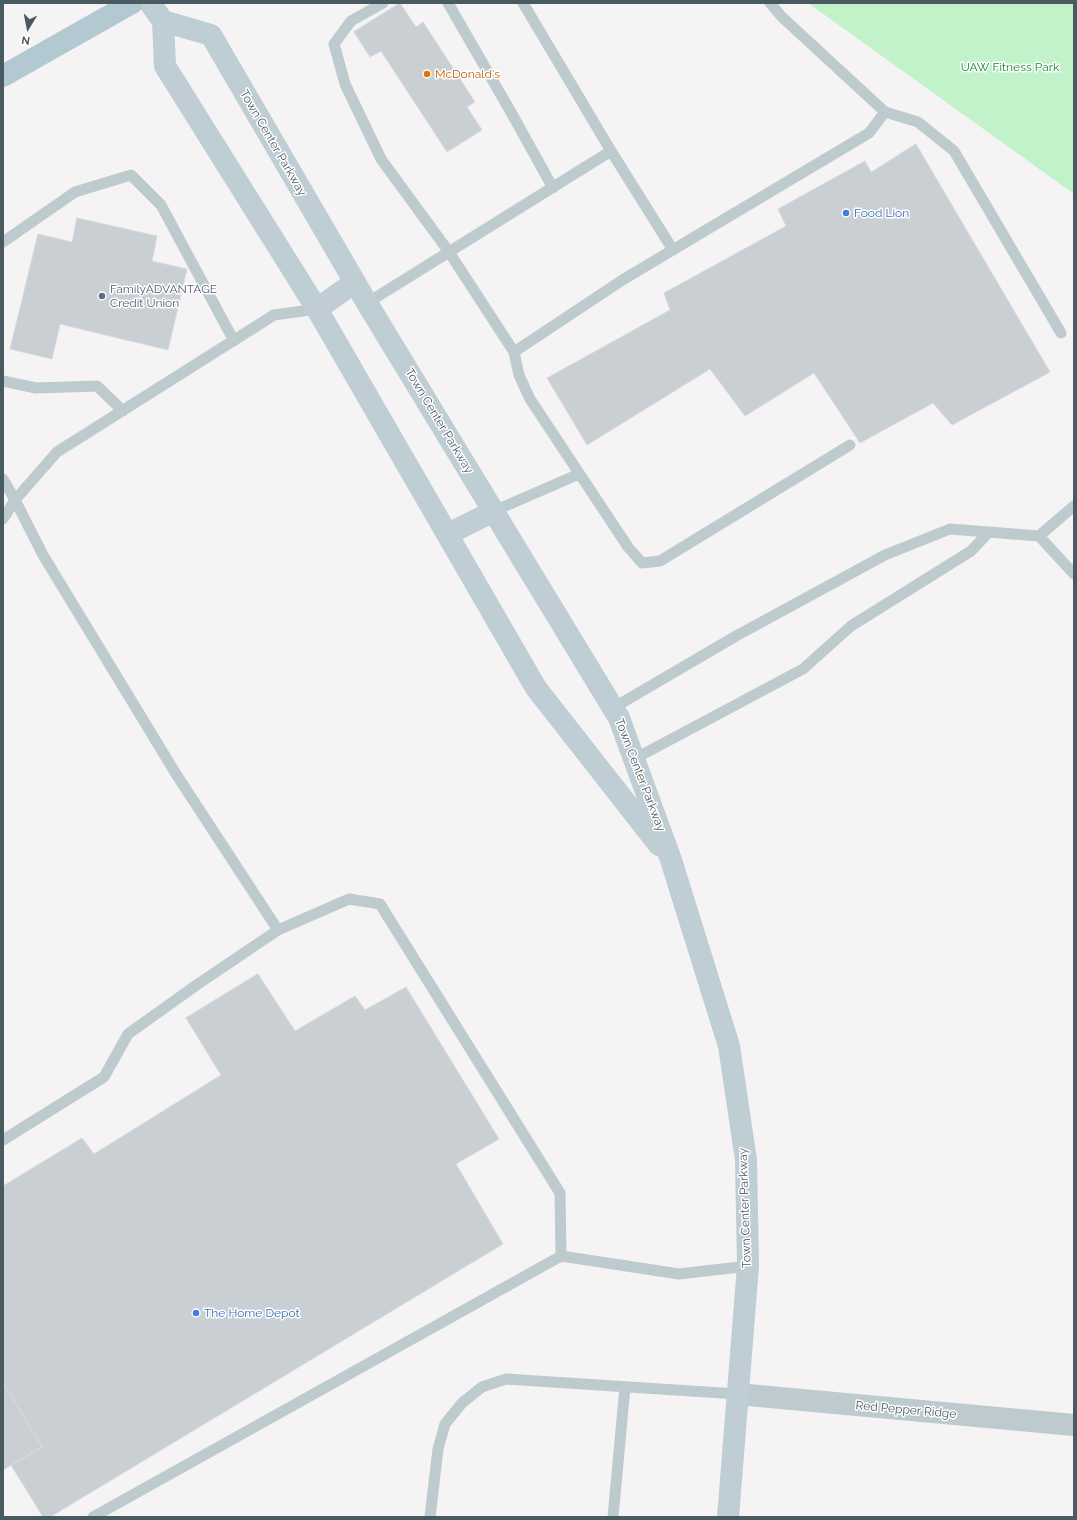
<!DOCTYPE html>
<style>
body{margin:0}
#map{position:relative;width:1077px;height:1520px;overflow:hidden;background:#f5f3f3;font-family:Raleway,sans-serif}
canvas{display:block}
.frame{position:absolute;inset:0;border:4px solid #495b61;pointer-events:none}
.north{position:absolute;left:8px;top:8px;width:40px;height:40px;-webkit-text-stroke:3px #fff;paint-order:stroke;rotate:190deg;font-size:11px;font-weight:700;line-height:16px;text-align:center;color:#495b61}
.north::after{content:'';display:block;margin:auto;width:14px;height:18px;background:#495b61;clip-path:polygon(50% 0,100% 100%,50% 72%,0 100%)}
</style>
<div id="map">
<canvas width="1077" height="1520"></canvas>
<div class="frame"></div>
<div class="north">N</div>
</div>
<script>
const context = document.querySelector('canvas').getContext('2d');
context.lineJoin = 'round';
function fillPath(path, color) {
  context.fillStyle = color;
  context.fill(path, 'evenodd');
}
function strokePath(path, color, width, dash) {
  context.strokeStyle = color;
  context.lineWidth = width;
  context.lineCap = dash ? 'butt' : 'round';
  context.setLineDash(dash || []);
  context.stroke(path);
}
function drawText(font, color, halo, rows, align = 'center') {
  context.font = font + ' Raleway,sans-serif';
  context.lineWidth = 3;
  context.setLineDash([]);
  context.textBaseline = 'middle';
  context.strokeStyle = halo;
  context.fillStyle = color;
  for (const [text, x, y, turn = 0] of rows) {
    context.save();
    context.translate(x, y);
    context.rotate((+turn || 0) * Math.PI / 180);
    context.textAlign = isNaN(turn) ? turn : align;
    if (halo) context.strokeText(text, 0, 0);
    context.fillText(text, 0, 0);
    context.restore();
  }
}
const green = new Path2D(`
 M 808,3 L 1074,3 L 1074,194 Z`);
const building = new Path2D(`
 M 400,3 L 416,27 L 423,22 L 475,102 L 467,107 L 482,130 L 447,152 L 381,51 L 370,57 L 354,32 Z
 M 916,144 L 1050,372 L 952,425 L 933,403 L 860,443 L 814,373 L 745,416 L 710,369 L 587,445 L 547,378 L 670,310 L 664,293 L 786,226 L 778,209 L 865,161 L 871,172 Z
 M 77,218 L 157,236 L 152,261 L 187,269 L 168,350 L 60,324 L 52,359 L 10,349 L 38,234 L 72,242 Z
 M 258,974 L 295,1031 L 355,996 L 365,1010 L 406,987 L 499,1139 L 456,1164 L 503,1244 L 50,1517 L 43,1517 L 11,1465 L 42,1447 L 3,1382 L 3,1186 L 82,1138 L 94,1154 L 221,1075 L 186,1018 Z
 M 3,1382 L 42,1447 L 3,1470 Z`);
const lane = new Path2D(`
 M 383,3 L 351,21 L 334,44 L 345,84 L 381,159 L 449,252 L 514,352
 M 448,3 L 512,114 L 553,188
 M 523,3 L 611,151 L 673,250
 M 770,3 L 782,17 L 885,112 L 918,122 L 954,151 L 1061,333
 M 3,242 L 75,192 L 131,175 L 161,205 L 234,341
 M 367,303 L 611,151
 M 3,381 L 36,388 L 97,386 L 123,411
 M 850,445 L 660,561 L 642,563 L 628,547 L 530,399 L 519,375 L 514,352 L 624,279 L 869,133 L 885,112
 M 3,479 L 15,500 L 43,555 L 176,774 L 278,930
 M 494,511 L 579,474
 M 3,519 L 15,500 L 57,452 L 274,315 L 317,309
 M 1039,536 L 1074,506
 M 613,708 L 736,636 L 885,555 L 950,529 L 1039,536 L 1074,574
 M 634,759 L 803,669 L 851,626 L 971,551 L 988,533
 M 3,1140 L 104,1077 L 128,1034 L 198,984 L 278,930 L 349,899 L 380,904 L 560,1193 L 561,1256
 M 93,1517 L 561,1256 L 679,1274 L 748,1266
 M 430,1517 L 438,1449 L 445,1424 L 462,1403 L 482,1387 L 506,1379 L 737,1394
 M 613,1517 L 625,1387`);
const street = new Path2D(`
 M 737,1394 L 1074,1425`);
const secondary = new Path2D(`
 M 150,3 L 163,21 L 165,66 L 317,309 L 536,688 L 659,845
 M 163,21 L 211,35 L 367,303 L 619,718 L 671,860 L 729,1046 L 746,1160 L 748,1266 L 728,1517
 M 317,309 L 355,282
 M 448,534 L 494,511`);
const primary = new Path2D(`
 M 3,76 L 132,3`);
const markers = [
 [427,74,4,"#e8710a"],
 [846,213,4,"#3f7fe0"],
 [102,296,4,"#5c6f8a"],
 [196,1313,4,"#3f7fe0"]
];
const parkNames = [
 ["UAW Fitness Park",1010,67]
];
const foodNames = [
 ["McDonald's",435,74]
];
const streetNames = [
 ["Town Center Parkway",273,143,60],
 ["Town Center Parkway",439,421,59],
 ["Town Center Parkway",640,775,69],
 ["Town Center Parkway",745,1208,-92],
 ["Red Pepper Ridge",906,1410,5]
];
const shopNames = [
 ["Food Lion",854,213],
 ["The Home Depot",204,1313]
];
const serviceNames = [
 ["FamilyADVANTAGE",110,289],
 ["Credit Union",110,303]
];
fillPath(green, '#c2f2c9');
fillPath(building, '#c9cfd2');
strokePath(building, '#d6dade', 1);
strokePath(lane, '#bdcbcf', 11);
strokePath(street, '#bdcbcf', 22);
strokePath(secondary, '#beced4', 22);
strokePath(primary, '#b2c9d1', 22);
for (const [x, y, r, color] of markers) {
  const dot = new Path2D();
  dot.arc(x, y, r, 0, 2 * Math.PI);
  context.fillStyle = color;
  context.fill(dot);
  strokePath(dot, '#fff', 1.5);
}
drawText('12px', '#158734', '#fff', parkNames);
drawText('12px', '#c56008', '#fff', foodNames, 'left');
drawText('12px', '#495b61', '#fff', streetNames);
drawText('12px', '#366cbe', '#fff', shopNames, 'left');
drawText('12px', '#4e5e75', '#fff', serviceNames, 'left');
</script>
